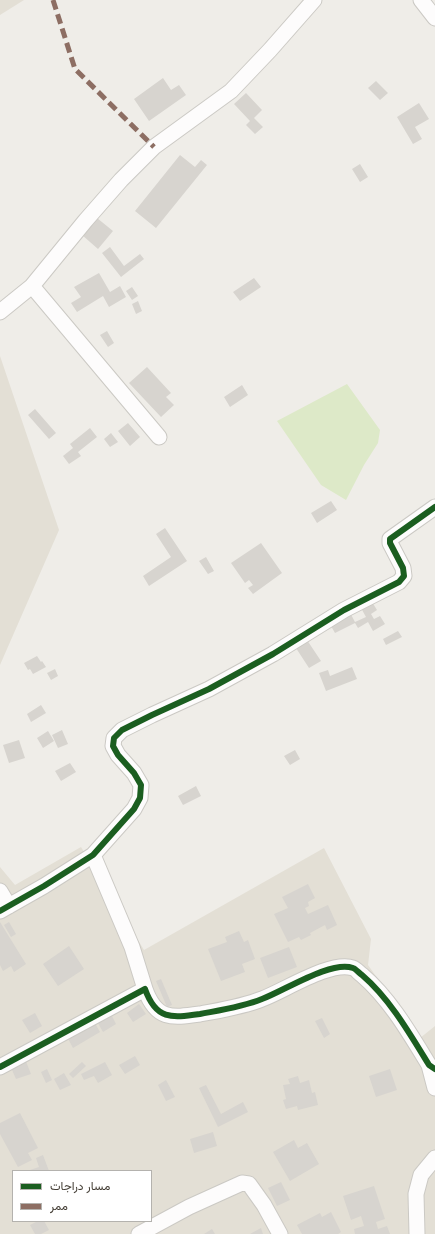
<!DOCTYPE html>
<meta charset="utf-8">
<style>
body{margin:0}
#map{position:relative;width:435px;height:1234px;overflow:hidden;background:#efede8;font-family:"Open Sans",Vazirmatn,sans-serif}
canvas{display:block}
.legend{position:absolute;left:12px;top:1170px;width:140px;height:52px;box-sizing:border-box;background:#fff;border:1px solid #b4b2ae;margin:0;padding:5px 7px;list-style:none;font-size:12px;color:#443e35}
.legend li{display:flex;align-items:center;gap:8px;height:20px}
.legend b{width:20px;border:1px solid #b4b2ae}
</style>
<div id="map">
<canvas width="435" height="1234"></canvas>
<ul class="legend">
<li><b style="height:5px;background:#1b5e20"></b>مسار دراجات</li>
<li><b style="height:5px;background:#8d6e63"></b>ممر</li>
</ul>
</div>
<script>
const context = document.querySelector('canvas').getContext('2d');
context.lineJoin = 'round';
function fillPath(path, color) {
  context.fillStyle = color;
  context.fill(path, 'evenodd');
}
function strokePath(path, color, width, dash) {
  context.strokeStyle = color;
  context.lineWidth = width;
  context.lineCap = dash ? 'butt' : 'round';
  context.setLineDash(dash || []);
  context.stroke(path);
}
const residential = new Path2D(`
 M 0,0 L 24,0 L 0,15 Z
 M 0,356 L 59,530 L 0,665 Z
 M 81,847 L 144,950 L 324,848 L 371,939 L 368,965 L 420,1038 L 435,1026 L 435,1234 L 0,1234 L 0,867 L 15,885 ZM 13,1171 L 151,1171 L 151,1221 L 13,1221 Z`);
const green = new Path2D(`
 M 347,384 L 380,430 L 378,443 L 364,465 L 346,500 L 321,485 L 277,421 Z`);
const building = new Path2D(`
 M 163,78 L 171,90 L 179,85 L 186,95 L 149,121 L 134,99 Z
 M 376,81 L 388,93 L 380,100 L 368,88 Z
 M 246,93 L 262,110 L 254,118 L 263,127 L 255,134 L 246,125 L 250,121 L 234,104 Z
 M 419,103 L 429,119 L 415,127 L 422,139 L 413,144 L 397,117 Z
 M 180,155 L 195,167 L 201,160 L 207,165 L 156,228 L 135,211 Z
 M 360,164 L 368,177 L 360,182 L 352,169 Z
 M 97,218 L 113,231 L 98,249 L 82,235 Z
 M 110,247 L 124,266 L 140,254 L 144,259 L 121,277 L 102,253 Z
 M 99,273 L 110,292 L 120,286 L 126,297 L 109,307 L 103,296 L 77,312 L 71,303 L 81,297 L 74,287 Z
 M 254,278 L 261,287 L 240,301 L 233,292 Z
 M 132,287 L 138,296 L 132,300 L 126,291 Z
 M 138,301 L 142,311 L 136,314 L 132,304 Z
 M 107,331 L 114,343 L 108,347 L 100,335 Z
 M 147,367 L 171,393 L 166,397 L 174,405 L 161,417 L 129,383 Z
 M 242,385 L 248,395 L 230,407 L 224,397 Z
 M 35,409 L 56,433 L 49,439 L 28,415 Z
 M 128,423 L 140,437 L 130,446 L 118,431 Z
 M 90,428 L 97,437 L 78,452 L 81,456 L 69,464 L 63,456 L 73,448 L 70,444 Z
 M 111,433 L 118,442 L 110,447 L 104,439 Z
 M 331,501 L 337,510 L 317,523 L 311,513 Z
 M 165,528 L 187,561 L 149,586 L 143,576 L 171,557 L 156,534 Z
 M 261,543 L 282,573 L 253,594 L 248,588 L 253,585 L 249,580 L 245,583 L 231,563 Z
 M 206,557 L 214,571 L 208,574 L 199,561 Z
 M 372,602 L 377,610 L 371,614 L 374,619 L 380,616 L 385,624 L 373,631 L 368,622 L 358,628 L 355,623 L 335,633 L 327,619 L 348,609 L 355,622 L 366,617 L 361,608 Z
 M 398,631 L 402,637 L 386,645 L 383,639 Z
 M 305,637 L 321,661 L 309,668 L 294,645 Z
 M 37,656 L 41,662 L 42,661 L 46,667 L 33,674 L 30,669 L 28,670 L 24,663 Z
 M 352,667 L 357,679 L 326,691 L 319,673 L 328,670 L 330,676 Z
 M 55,669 L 58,676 L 51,680 L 47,673 Z
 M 41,705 L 46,713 L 31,722 L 27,714 Z
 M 62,730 L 68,744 L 58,748 L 52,735 Z
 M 48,731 L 54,741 L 43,748 L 37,738 Z
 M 19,740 L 25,758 L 9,763 L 3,745 Z
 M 295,750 L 300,759 L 290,765 L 284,756 Z
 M 70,763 L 76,772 L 61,781 L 55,771 Z
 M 196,786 L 201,796 L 183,805 L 178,796 Z
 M 308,884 L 315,898 L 308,902 L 309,906 L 305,908 L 308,914 L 328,905 L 337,925 L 327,930 L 325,925 L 310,933 L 311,935 L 301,940 L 299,937 L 288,942 L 274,914 L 288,908 L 282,897 Z
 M 0,922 L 26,964 L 14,972 L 11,966 L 3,971 L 0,965 Z
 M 9,922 L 16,934 L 11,937 L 4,925 Z
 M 239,931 L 244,942 L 248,940 L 255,959 L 242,964 L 245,972 L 221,981 L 208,949 L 227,942 L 225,937 Z
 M 69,946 L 84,969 L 58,986 L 43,964 Z
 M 289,947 L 297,967 L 268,978 L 260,958 Z
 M 161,979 L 172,1005 L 167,1007 L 156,981 Z
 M 139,1004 L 146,1014 L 133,1022 L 127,1013 Z
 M 109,1010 L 116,1024 L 103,1032 L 95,1018 Z
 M 35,1013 L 42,1026 L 30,1033 L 22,1020 Z
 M 92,1018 L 100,1032 L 73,1048 L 65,1033 Z
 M 322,1018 L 330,1034 L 324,1038 L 315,1021 Z
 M 135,1056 L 140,1065 L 125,1074 L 119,1065 Z
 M 25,1059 L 31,1074 L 16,1079 L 9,1063 Z
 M 82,1062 L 86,1066 L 73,1078 L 69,1074 Z
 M 105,1062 L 112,1075 L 98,1083 L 94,1076 L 84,1080 L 81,1074 Z
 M 47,1069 L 52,1080 L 46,1083 L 41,1072 Z
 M 390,1069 L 397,1090 L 376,1097 L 369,1076 Z
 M 64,1073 L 71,1085 L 60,1090 L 54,1079 Z
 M 298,1076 L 300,1083 L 309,1080 L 312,1093 L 315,1092 L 318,1105 L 298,1110 L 297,1106 L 286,1109 L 283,1100 L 286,1099 L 283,1085 L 290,1084 L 288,1079 Z
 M 166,1080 L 175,1097 L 166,1101 L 158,1085 Z
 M 206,1085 L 221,1114 L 243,1102 L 248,1112 L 218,1127 L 199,1088 Z
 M 20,1113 L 38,1148 L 28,1153 L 32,1160 L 18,1167 L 0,1134 L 0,1123 Z
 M 213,1132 L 217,1146 L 194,1153 L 190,1139 Z
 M 294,1140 L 298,1148 L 307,1143 L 319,1164 L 290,1181 L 273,1152 Z
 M 43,1155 L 49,1171 L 27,1171 L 39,1167 L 36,1158 Z
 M 281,1182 L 290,1200 L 277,1206 L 268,1188 Z
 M 374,1186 L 385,1219 L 376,1222 L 378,1229 L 387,1226 L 390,1234 L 355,1234 L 354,1229 L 364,1226 L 361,1216 L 351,1220 L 343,1196 Z
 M 331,1212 L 341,1232 L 338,1234 L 302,1234 L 297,1225 L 320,1213 L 322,1217 Z
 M 38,1221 L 44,1221 L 49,1230 L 41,1234 L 35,1234 L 30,1225 Z
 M 261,1228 L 263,1234 L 250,1234 Z
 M 212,1229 L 215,1234 L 204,1234 Z`);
const minor = new Path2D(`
 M 421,0 L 435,18
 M 32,286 L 159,437
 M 0,312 L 32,286 L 86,220 L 121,180 L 154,147 L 231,91 L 270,50 L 314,0
 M 93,855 L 132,947 L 145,989
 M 0,891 L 9,906
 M 0,911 L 44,886 L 93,855 L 134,809 L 140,798 L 141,785 L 134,773 L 118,755 L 113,746 L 114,738 L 122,730 L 152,715 L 209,689 L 273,654 L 344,610 L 399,582 L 404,576 L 403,568 L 390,543 L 390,539 L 435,507
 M 429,1065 L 435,1088
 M 0,1067 L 145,989 C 156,1020 171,1018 200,1014 C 221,1010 242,1007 262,999 C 284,991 331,960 353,968 C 356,969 359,973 362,975 C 390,999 410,1034 429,1065 L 435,1069
 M 139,1234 L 189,1207 L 242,1183 L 249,1184 L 264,1205 L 280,1234
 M 417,1234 L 416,1194 L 421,1175 L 435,1158`);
const quiet = new Path2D(`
 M 53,0 L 75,69 L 154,147`);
const cycleway = new Path2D(`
 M 0,911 L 44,886 L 93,855 L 134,809 L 140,798 L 141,785 L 134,773 L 118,755 L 113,746 L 114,738 L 122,730 L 152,715 L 209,689 L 273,654 L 344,610 L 399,582 L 404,576 L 403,568 L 390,543 L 390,539 L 435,507
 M 0,1067 L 145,989 C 156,1020 171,1018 200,1014 C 221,1010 242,1007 262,999 C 284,991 331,960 353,968 C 356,969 359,973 362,975 C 390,999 410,1034 429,1065 L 435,1069`);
fillPath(residential, '#e3dfd5');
fillPath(green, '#dde9c8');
fillPath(building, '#d7d4cf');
strokePath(minor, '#cbc9c4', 17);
strokePath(minor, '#fdfcfc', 15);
strokePath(quiet, '#8d6e63', 5, [10, 5]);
strokePath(cycleway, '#1b5e20', 6);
</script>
